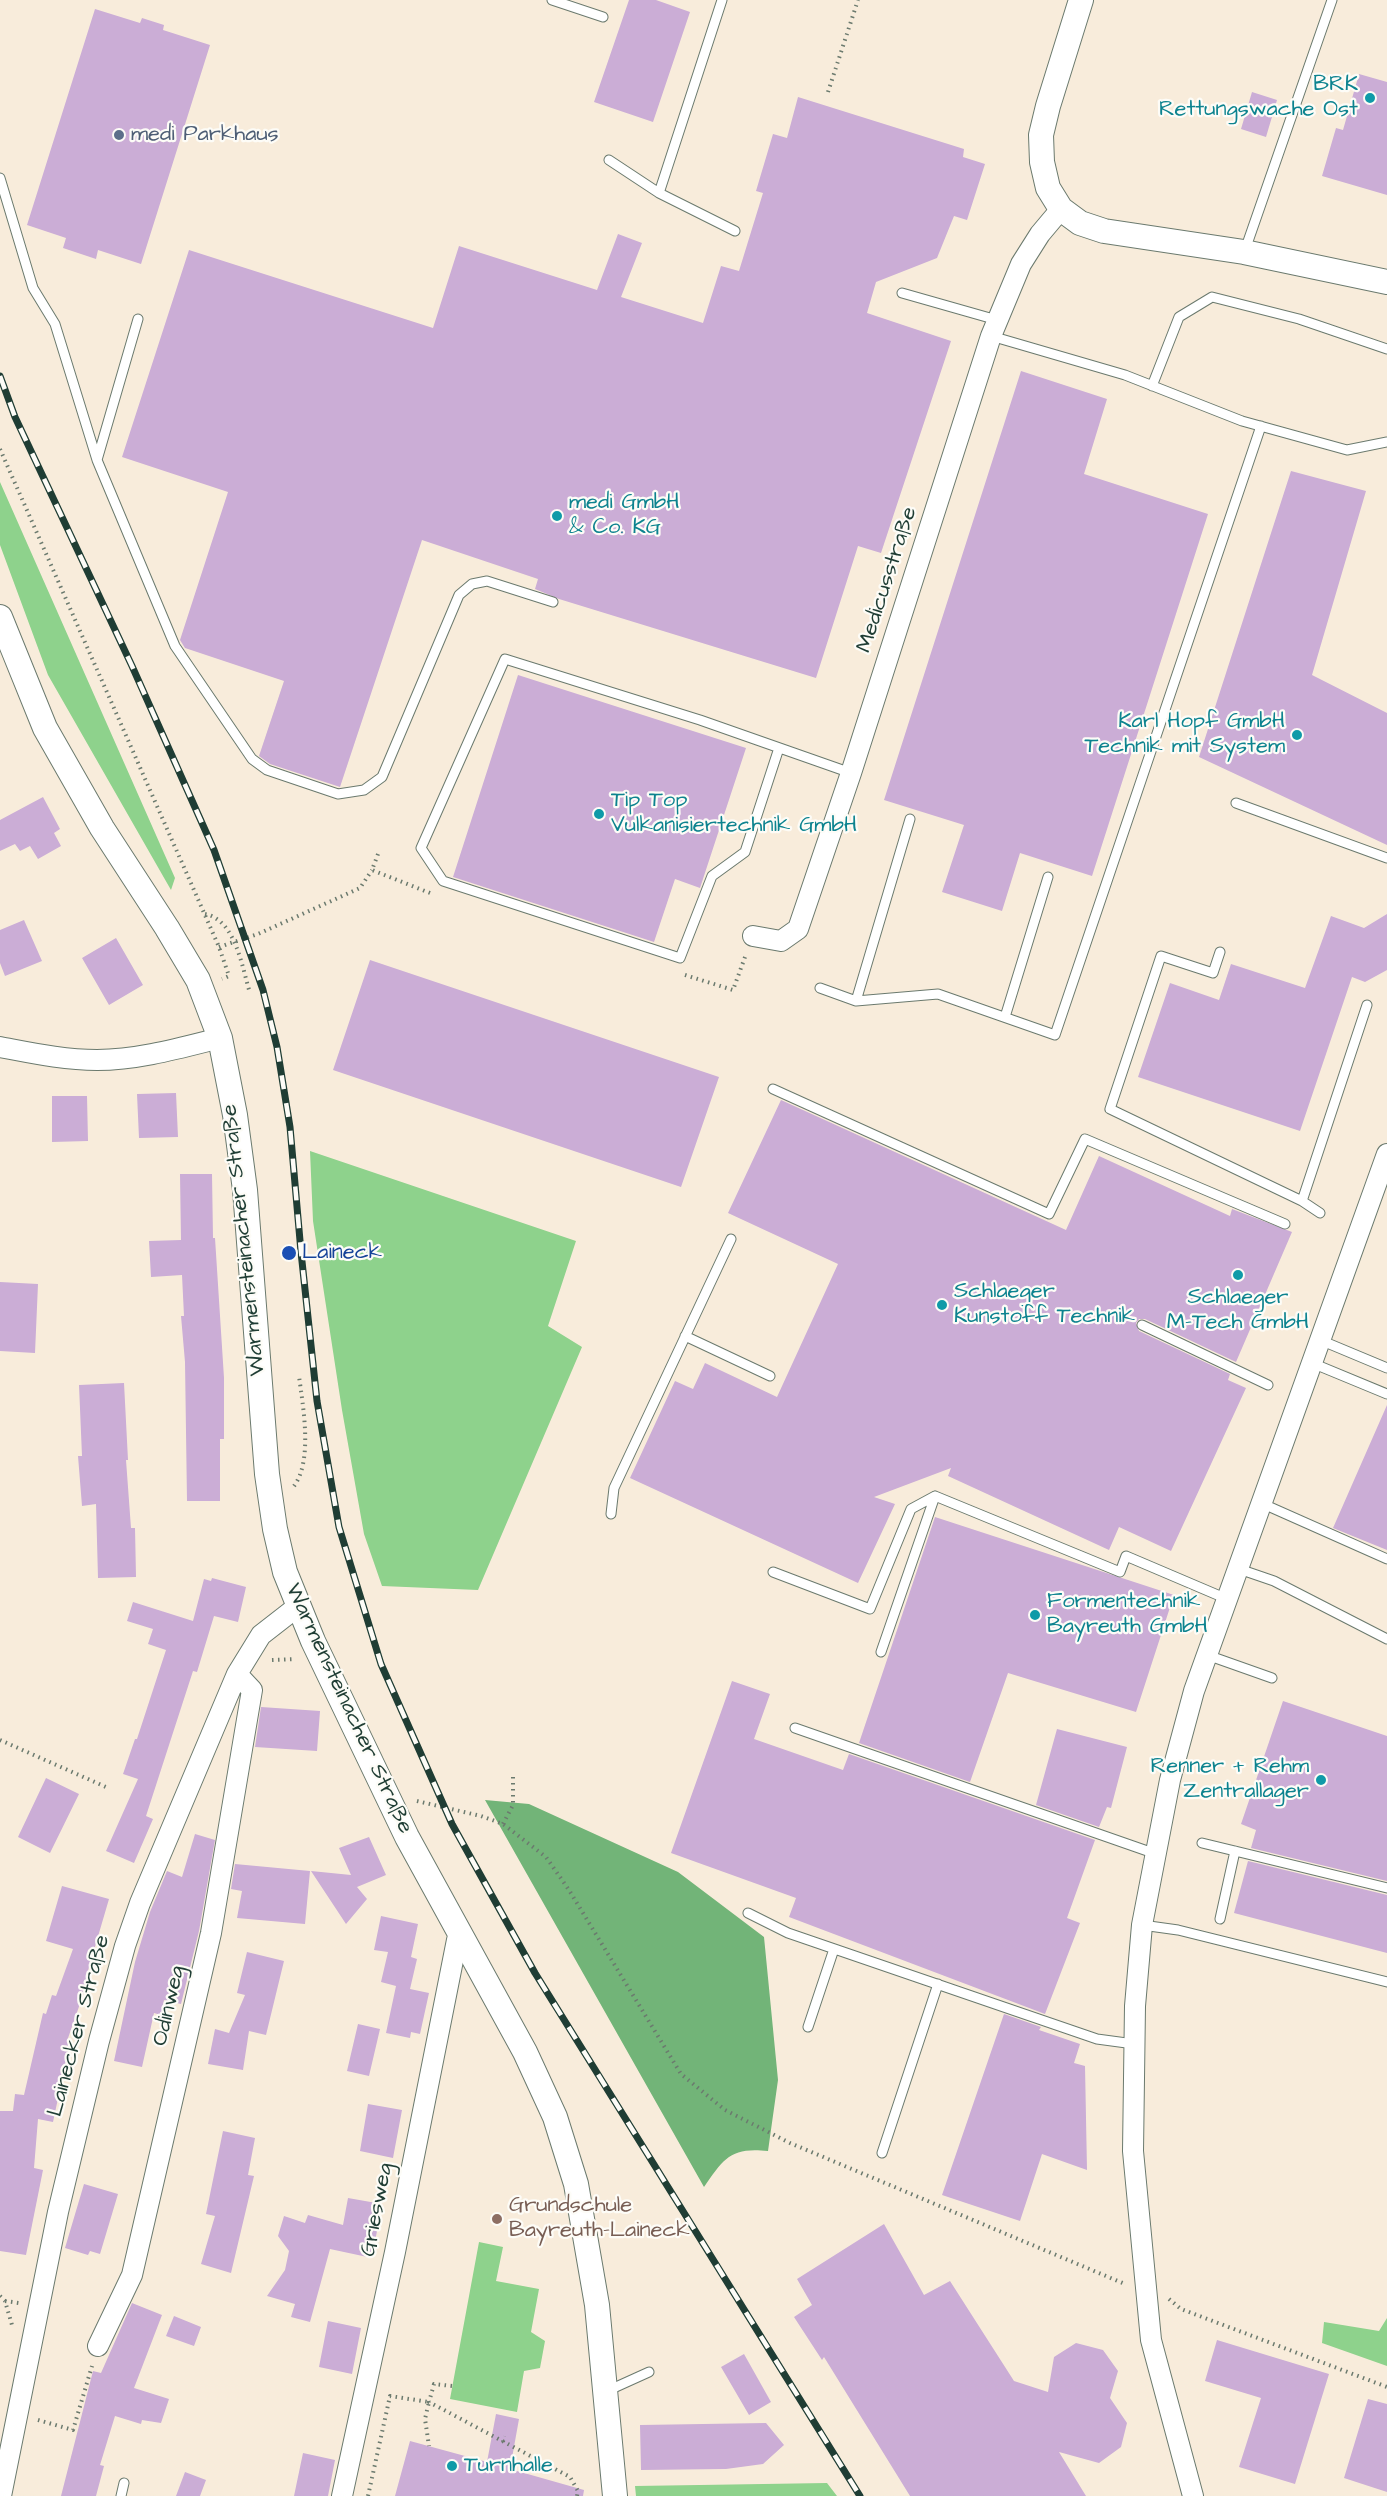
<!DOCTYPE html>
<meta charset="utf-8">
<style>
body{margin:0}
canvas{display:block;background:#f8ecdb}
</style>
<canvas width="1387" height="2496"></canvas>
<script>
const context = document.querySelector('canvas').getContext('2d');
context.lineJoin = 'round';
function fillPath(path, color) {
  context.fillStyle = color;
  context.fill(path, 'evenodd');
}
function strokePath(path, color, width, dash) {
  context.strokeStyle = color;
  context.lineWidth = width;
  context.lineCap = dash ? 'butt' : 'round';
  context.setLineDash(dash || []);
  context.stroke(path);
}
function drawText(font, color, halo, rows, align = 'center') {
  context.font = font + ' "Architects Daughter",sans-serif';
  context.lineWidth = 4.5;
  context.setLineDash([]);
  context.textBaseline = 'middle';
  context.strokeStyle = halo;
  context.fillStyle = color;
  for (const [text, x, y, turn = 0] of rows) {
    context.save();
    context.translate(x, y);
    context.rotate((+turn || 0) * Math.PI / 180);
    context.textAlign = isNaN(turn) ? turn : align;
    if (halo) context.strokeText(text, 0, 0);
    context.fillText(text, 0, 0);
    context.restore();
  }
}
const green = new Path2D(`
 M 0,482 L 175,878 L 171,890 L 48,675 L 0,545 Z
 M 310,1151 L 576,1241 L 548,1326 L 582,1347 L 478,1590 L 382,1586 L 364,1534 L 342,1410 L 313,1221 Z
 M 479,2242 L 503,2247 L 496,2281 L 539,2289 L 531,2332 L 545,2341 L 540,2368 L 524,2371 L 517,2412 L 450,2399 Z
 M 1387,2318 L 1387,2366 L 1322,2343 L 1324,2322 L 1379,2331 Z
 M 827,2483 L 837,2496 L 636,2496 L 635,2486 Z`);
const forest = new Path2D(`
 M 485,1800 L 529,1804 L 678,1872 L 764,1937 L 778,2080 L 768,2151 C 731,2147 724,2158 704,2187 Z`);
const building = new Path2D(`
 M 629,0 L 656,0 L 690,12 L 653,122 L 594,102 Z
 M 95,9 L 140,23 L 142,18 L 164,25 L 163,30 L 210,45 L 141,264 L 98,250 L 96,259 L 63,248 L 66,238 L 27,225 Z
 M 1359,74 L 1387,82 L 1387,195 L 1322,176 L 1336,128 L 1343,130 Z
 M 1252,92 L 1277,100 L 1266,137 L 1241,129 Z
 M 798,97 L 964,149 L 963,157 L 985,164 L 967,220 L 954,216 L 937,258 L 876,282 L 867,313 L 951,341 L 881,553 L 858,546 L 816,678 L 559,599 L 535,589 L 538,579 L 422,540 L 340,787 L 270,764 L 259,756 L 284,681 L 185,648 L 180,640 L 228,492 L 122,457 L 189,250 L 433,328 L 459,246 L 597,290 L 618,234 L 642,243 L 621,297 L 703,323 L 721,266 L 739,271 L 763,193 L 756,191 L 773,134 L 787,138 Z
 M 1021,371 L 1107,399 L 1084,474 L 1208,514 L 1092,876 L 1020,853 L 1002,911 L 942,892 L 964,825 L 884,800 Z
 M 1291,471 L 1366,491 L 1312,675 L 1387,713 L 1387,845 L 1199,757 Z
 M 518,675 L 746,748 L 700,888 L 675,879 L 654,942 L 453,877 Z
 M 43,797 L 60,829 L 54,833 L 61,846 L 38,859 L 30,846 L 20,851 L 15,844 L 0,851 L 0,820 Z
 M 1387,914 L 1387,970 L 1365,982 L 1352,977 L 1300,1131 L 1138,1077 L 1170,983 L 1219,1000 L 1231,964 L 1305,988 L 1331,916 L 1364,928 Z
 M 24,920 L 42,961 L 5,976 L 0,963 L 0,930 Z
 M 116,938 L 143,985 L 109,1005 L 82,958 Z
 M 370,960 L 719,1077 L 681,1187 L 333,1070 Z
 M 176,1093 L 178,1137 L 139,1138 L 137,1094 Z
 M 52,1096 L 87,1096 L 88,1141 L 52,1142 Z
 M 781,1100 L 1066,1230 L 1099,1156 L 1230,1216 L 1232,1209 L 1292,1232 L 1236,1362 L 1145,1319 L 1139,1319 L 1136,1323 L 1139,1331 L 1230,1374 L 1228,1380 L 1246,1388 L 1171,1551 L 1119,1527 L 1109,1550 L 948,1476 L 951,1468 L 874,1497 L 895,1504 L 858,1583 L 630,1478 L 675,1381 L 693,1389 L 705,1363 L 777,1397 L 838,1264 L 728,1213 Z
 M 180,1174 L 212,1174 L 213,1238 L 215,1238 L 224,1378 L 224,1439 L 220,1439 L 220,1501 L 187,1501 L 185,1362 L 181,1316 L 184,1316 L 182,1275 L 151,1277 L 149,1241 L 181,1240 Z
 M 0,1282 L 38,1284 L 35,1353 L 0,1351 Z
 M 124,1383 L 128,1460 L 126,1460 L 131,1528 L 135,1528 L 136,1577 L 98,1578 L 96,1504 L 82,1506 L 78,1456 L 82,1456 L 79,1385 Z
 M 1387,1405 L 1387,1550 L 1333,1528 Z
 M 935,1517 L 1174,1595 L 1136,1712 L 1008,1673 L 970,1782 L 859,1743 Z
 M 212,1578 L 246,1587 L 238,1622 L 214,1616 L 197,1672 L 193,1671 L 146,1816 L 153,1819 L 134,1863 L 106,1851 L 138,1779 L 123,1774 L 135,1739 L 137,1739 L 166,1650 L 148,1644 L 153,1629 L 127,1621 L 133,1602 L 193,1621 L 204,1579 L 211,1581 Z
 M 732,1681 L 770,1694 L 754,1739 L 843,1770 L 849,1754 L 1095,1840 L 1067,1918 L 1080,1923 L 1045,2014 L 789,1917 L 796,1898 L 671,1853 Z
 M 1283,1701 L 1387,1736 L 1387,1881 L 1251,1848 L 1256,1830 L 1241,1824 Z
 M 261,1707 L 320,1711 L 317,1751 L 255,1747 Z
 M 1057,1729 L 1127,1747 L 1111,1808 L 1107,1807 L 1099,1827 L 1036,1805 Z
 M 46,1778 L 79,1794 L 50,1853 L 18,1837 Z
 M 195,1834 L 215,1840 L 199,1931 L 181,2004 L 164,2000 L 161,2015 L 154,2013 L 142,2067 L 114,2061 L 135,1962 L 150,1912 L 167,1871 L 182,1877 Z
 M 369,1837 L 386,1875 L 357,1887 L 367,1899 L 346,1924 L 311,1871 L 351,1875 L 339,1848 Z
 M 1248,1861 L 1387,1895 L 1387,1953 L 1234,1913 Z
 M 235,1864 L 310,1871 L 305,1924 L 237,1918 L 242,1891 L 231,1889 Z
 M 62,1886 L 109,1899 L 87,1974 L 90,1975 L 67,2041 L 70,2042 L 53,2122 L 38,2119 L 34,2168 L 43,2170 L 26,2255 L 0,2251 L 0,2111 L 13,2111 L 15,2094 L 24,2095 L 43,2013 L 46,2014 L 52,1995 L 56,1996 L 73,1949 L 46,1941 Z
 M 381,1916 L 418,1924 L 411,1957 L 417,1959 L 410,1989 L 429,1993 L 420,2034 L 411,2032 L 410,2038 L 386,2033 L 396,1986 L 381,1982 L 388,1952 L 374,1950 Z
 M 247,1952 L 284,1961 L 266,2035 L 249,2031 L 243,2070 L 208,2064 L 215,2029 L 229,2033 L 245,1995 L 237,1993 Z
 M 1004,2014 L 1041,2027 L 1039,2030 L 1080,2044 L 1074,2063 L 1085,2066 L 1087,2170 L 1042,2154 L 1020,2221 L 942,2195 Z
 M 358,2024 L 380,2029 L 369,2076 L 347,2071 Z
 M 368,2104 L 402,2110 L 393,2158 L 360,2151 Z
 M 223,2131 L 255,2138 L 248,2175 L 254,2176 L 231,2273 L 201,2264 L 215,2216 L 206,2214 Z
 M 84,2184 L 118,2194 L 100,2254 L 90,2251 L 88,2255 L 65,2248 Z
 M 348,2198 L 382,2204 L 372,2258 L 330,2249 L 310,2322 L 291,2317 L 295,2304 L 267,2296 L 285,2270 L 289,2251 L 278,2236 L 284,2216 L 305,2223 L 308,2215 L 343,2225 Z
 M 884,2224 L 924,2295 L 950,2281 L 1014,2381 L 1048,2392 L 1054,2357 L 1076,2343 L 1103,2350 L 1118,2371 L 1110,2398 L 1127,2423 L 1121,2447 L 1099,2463 L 1059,2452 L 1086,2496 L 910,2496 L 824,2357 L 822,2360 L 794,2317 L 812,2305 L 797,2279 Z
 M 132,2303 L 162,2315 L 134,2388 L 169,2399 L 161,2423 L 142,2420 L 141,2424 L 115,2416 L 100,2465 L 104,2466 L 96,2496 L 61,2496 L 93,2371 L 101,2373 Z
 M 174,2316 L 201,2327 L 194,2346 L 166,2336 Z
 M 328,2321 L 361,2328 L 352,2374 L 319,2367 Z
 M 1217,2340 L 1329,2374 L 1295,2484 L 1239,2467 L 1261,2398 L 1205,2381 Z
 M 744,2354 L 771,2402 L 749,2415 L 721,2367 Z
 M 1368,2399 L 1387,2404 L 1387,2492 L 1344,2478 Z
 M 496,2414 L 519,2419 L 510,2469 L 584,2490 L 583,2496 L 395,2496 L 410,2441 L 487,2462 Z
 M 766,2423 L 784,2445 L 763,2464 L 726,2469 L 641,2470 L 640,2425 Z
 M 303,2453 L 335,2460 L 328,2496 L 294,2496 Z
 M 185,2472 L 206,2480 L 200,2496 L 176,2496 Z`);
const path = new Path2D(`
 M 828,92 L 858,0
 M 0,449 L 219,947 L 229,976 L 222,979
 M 378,854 L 372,870 L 430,893
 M 205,914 C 236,920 242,968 250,993
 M 219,947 L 258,934 L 360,888 L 372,870
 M 685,975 L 733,990 L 745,957
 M 294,1486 C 313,1460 303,1407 299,1376
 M 272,1660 L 295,1659
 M 0,1740 L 106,1787
 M 417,1801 L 481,1816 L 503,1824 L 546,1857 L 569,1890 L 681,2074 L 725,2110 L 790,2143 L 1125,2284
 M 503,1824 L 513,1805 L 513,1777
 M 0,2296 L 5,2301 L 12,2325
 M 1169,2299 L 1181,2309 L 1387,2387
 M 5,2301 L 19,2303
 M 452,2386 L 434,2384 L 429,2402 L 570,2477 L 578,2491 L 577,2496
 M 38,2420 L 73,2430 L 92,2366
 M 503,2442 L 504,2436
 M 368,2496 L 390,2396 L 429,2402 L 425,2419 L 429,2446`);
const service = new Path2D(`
 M 552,0 L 603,17
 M 609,160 L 659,193 L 735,231
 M 0,178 L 33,288 L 55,324 L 97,460 L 175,646 L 252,759 L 267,770 L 338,794 L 364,790 L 382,777 L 459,595 L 472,584 L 487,581 L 553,602
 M 659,193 L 722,0
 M 1245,250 L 1332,0
 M 902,293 L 997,320
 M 991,336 L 1125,375 L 1242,421 L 1347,450 L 1387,442
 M 1152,386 L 1179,317 L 1212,297 L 1299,319 L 1387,349
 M 97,460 L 138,319
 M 779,748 L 745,852 L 712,876 L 680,958 L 443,881 L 421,848 L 505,659 L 700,720 L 851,773
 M 1236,803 L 1387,858
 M 910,819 L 856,1001 L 938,994 L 1055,1035 L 1261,426
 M 1220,952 L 1213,973 L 1161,956 L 1110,1109 L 1302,1201 L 1320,1213
 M 820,988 L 856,1001
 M 1005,1017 L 1048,877
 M 773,1089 L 1049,1214 L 1085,1139 L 1285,1224
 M 1302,1201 L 1367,1005
 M 1142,1325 L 1268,1385
 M 685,1336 L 770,1376
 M 1320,1340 L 1387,1368
 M 1312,1363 L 1387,1394
 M 1261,1503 L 1387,1559
 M 611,1514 L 614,1488 L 731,1239
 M 1239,1569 L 1274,1581 L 1387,1639
 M 773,1572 L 870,1609 L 911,1509 L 935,1496
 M 881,1652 L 935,1496 L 1120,1572 L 1126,1556 L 1227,1599
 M 1207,1655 L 1272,1678
 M 795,1728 L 1156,1854
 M 1202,1843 L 1387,1888
 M 748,1913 L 788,1933 L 1097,2039 L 1134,2044
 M 1220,1919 L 1235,1851
 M 1142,1925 L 1178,1930 L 1387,1982
 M 808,2027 L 834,1949
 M 882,2153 L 938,1984
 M 607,2391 L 649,2372
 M 121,2496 L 124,2483`);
const minor = new Path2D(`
 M 753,936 L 781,941 L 798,929 L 851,773 L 991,336 L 1021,264 L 1040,234 L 1061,209
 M 0,1047 C 32,1053 64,1060 97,1060 C 138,1060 180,1048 220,1038
 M 98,2346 L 132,2275 L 211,1933 L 252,1690 L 237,1674
 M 1,2496 L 58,2212 L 99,2041 L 125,1946 L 140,1903 L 237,1674 L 261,1635 L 297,1607
 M 342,2496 L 395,2252 L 457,1940 L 461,1935
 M 1193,2496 L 1151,2340 L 1133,2151 L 1135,2006 L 1142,1925 L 1170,1780 L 1194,1691 L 1387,1154`);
const tertiary = new Path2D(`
 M 1081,0 L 1048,106 L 1041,135 L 1042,162 L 1048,188 L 1061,209 L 1080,223 L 1104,231 L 1244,252 L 1387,282
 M 0,617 L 45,728 L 102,828 L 167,928 L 198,980 L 220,1038 L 235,1115 L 245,1190 L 267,1474 L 275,1529 L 285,1572 L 313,1641 L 407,1837 L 525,2052 L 555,2117 L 576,2184 L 597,2305 L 615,2496`);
const rail = new Path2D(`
 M 0,376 L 15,417 L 132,666 L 214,850 L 263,990 L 277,1047 L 290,1127 L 301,1252 L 317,1401 L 339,1527 L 381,1664 L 452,1824 L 535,1973 L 860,2496`);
const markers = [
 [1370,98,6,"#0f9aa8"],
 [119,135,6,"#5c6f8a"],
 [557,516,6,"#0f9aa8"],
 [1297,735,6,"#0f9aa8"],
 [599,814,6,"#0f9aa8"],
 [289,1253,8,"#1a4fb4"],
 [1238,1275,6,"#0f9aa8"],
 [942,1305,6,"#0f9aa8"],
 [1035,1615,6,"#0f9aa8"],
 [1321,1780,6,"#0f9aa8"],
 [497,2219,6,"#8d6e63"],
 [452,2466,6,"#0f9aa8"]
];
const cultureNames = [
 ["BRK",1358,85,"right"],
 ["Rettungswache Ost",1358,110,"right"],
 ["medi GmbH",569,503],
 ["& Co. KG",569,528],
 ["Karl Hopf GmbH",1285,722,"right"],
 ["Technik mit System",1285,747,"right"],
 ["Tip Top",611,801],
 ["Vulkanisiertechnik GmbH",611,826],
 ["Schlaeger",954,1292],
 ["Kunstoff Technik",954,1317],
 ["Schlaeger",1238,1298,"center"],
 ["M-Tech GmbH",1238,1323,"center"],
 ["Formentechnik",1047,1602],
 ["Bayreuth GmbH",1047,1627],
 ["Renner + Rehm",1309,1767,"right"],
 ["Zentrallager",1309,1792,"right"],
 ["Turnhalle",464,2466]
];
const serviceNames = [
 ["medi Parkhaus",131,135]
];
const streetNames = [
 ["Medicusstraße",888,580,-72],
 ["Warmensteinacher Straße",245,1240,-96],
 ["Warmensteinacher Straße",348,1709,65],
 ["Odinweg",170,2006,-77],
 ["Lainecker Straße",80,2026,-75],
 ["Griesweg",378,2210,-79]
];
const transitNames = [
 ["Laineck",302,1253]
];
const educationNames = [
 ["Grundschule",509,2206],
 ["Bayreuth-Laineck",509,2231]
];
fillPath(green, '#8ed28c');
fillPath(forest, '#72b478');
fillPath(building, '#cbadd6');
strokePath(service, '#6b7a6e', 11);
strokePath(minor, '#6b7a6e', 22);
strokePath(tertiary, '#6b7a6e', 26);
strokePath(path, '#6b7a6e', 4, [1.5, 4.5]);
strokePath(service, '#fff', 9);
strokePath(minor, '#fff', 20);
strokePath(tertiary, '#fff', 24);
strokePath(rail, '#1f3d34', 7);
strokePath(rail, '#fdfcf7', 4.5, [14]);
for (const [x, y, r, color] of markers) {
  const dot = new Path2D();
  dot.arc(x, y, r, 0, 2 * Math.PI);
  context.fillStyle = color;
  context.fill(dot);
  strokePath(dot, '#fdfcf7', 2);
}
drawText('22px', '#0d838f', '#fdfcf7', cultureNames, 'left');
drawText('22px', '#4e5e75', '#fdfcf7', serviceNames, 'left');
drawText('22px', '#1f3d34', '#fdfcf7', streetNames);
drawText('22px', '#164399', '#fdfcf7', transitNames, 'left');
drawText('22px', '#785e54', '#fdfcf7', educationNames, 'left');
</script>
